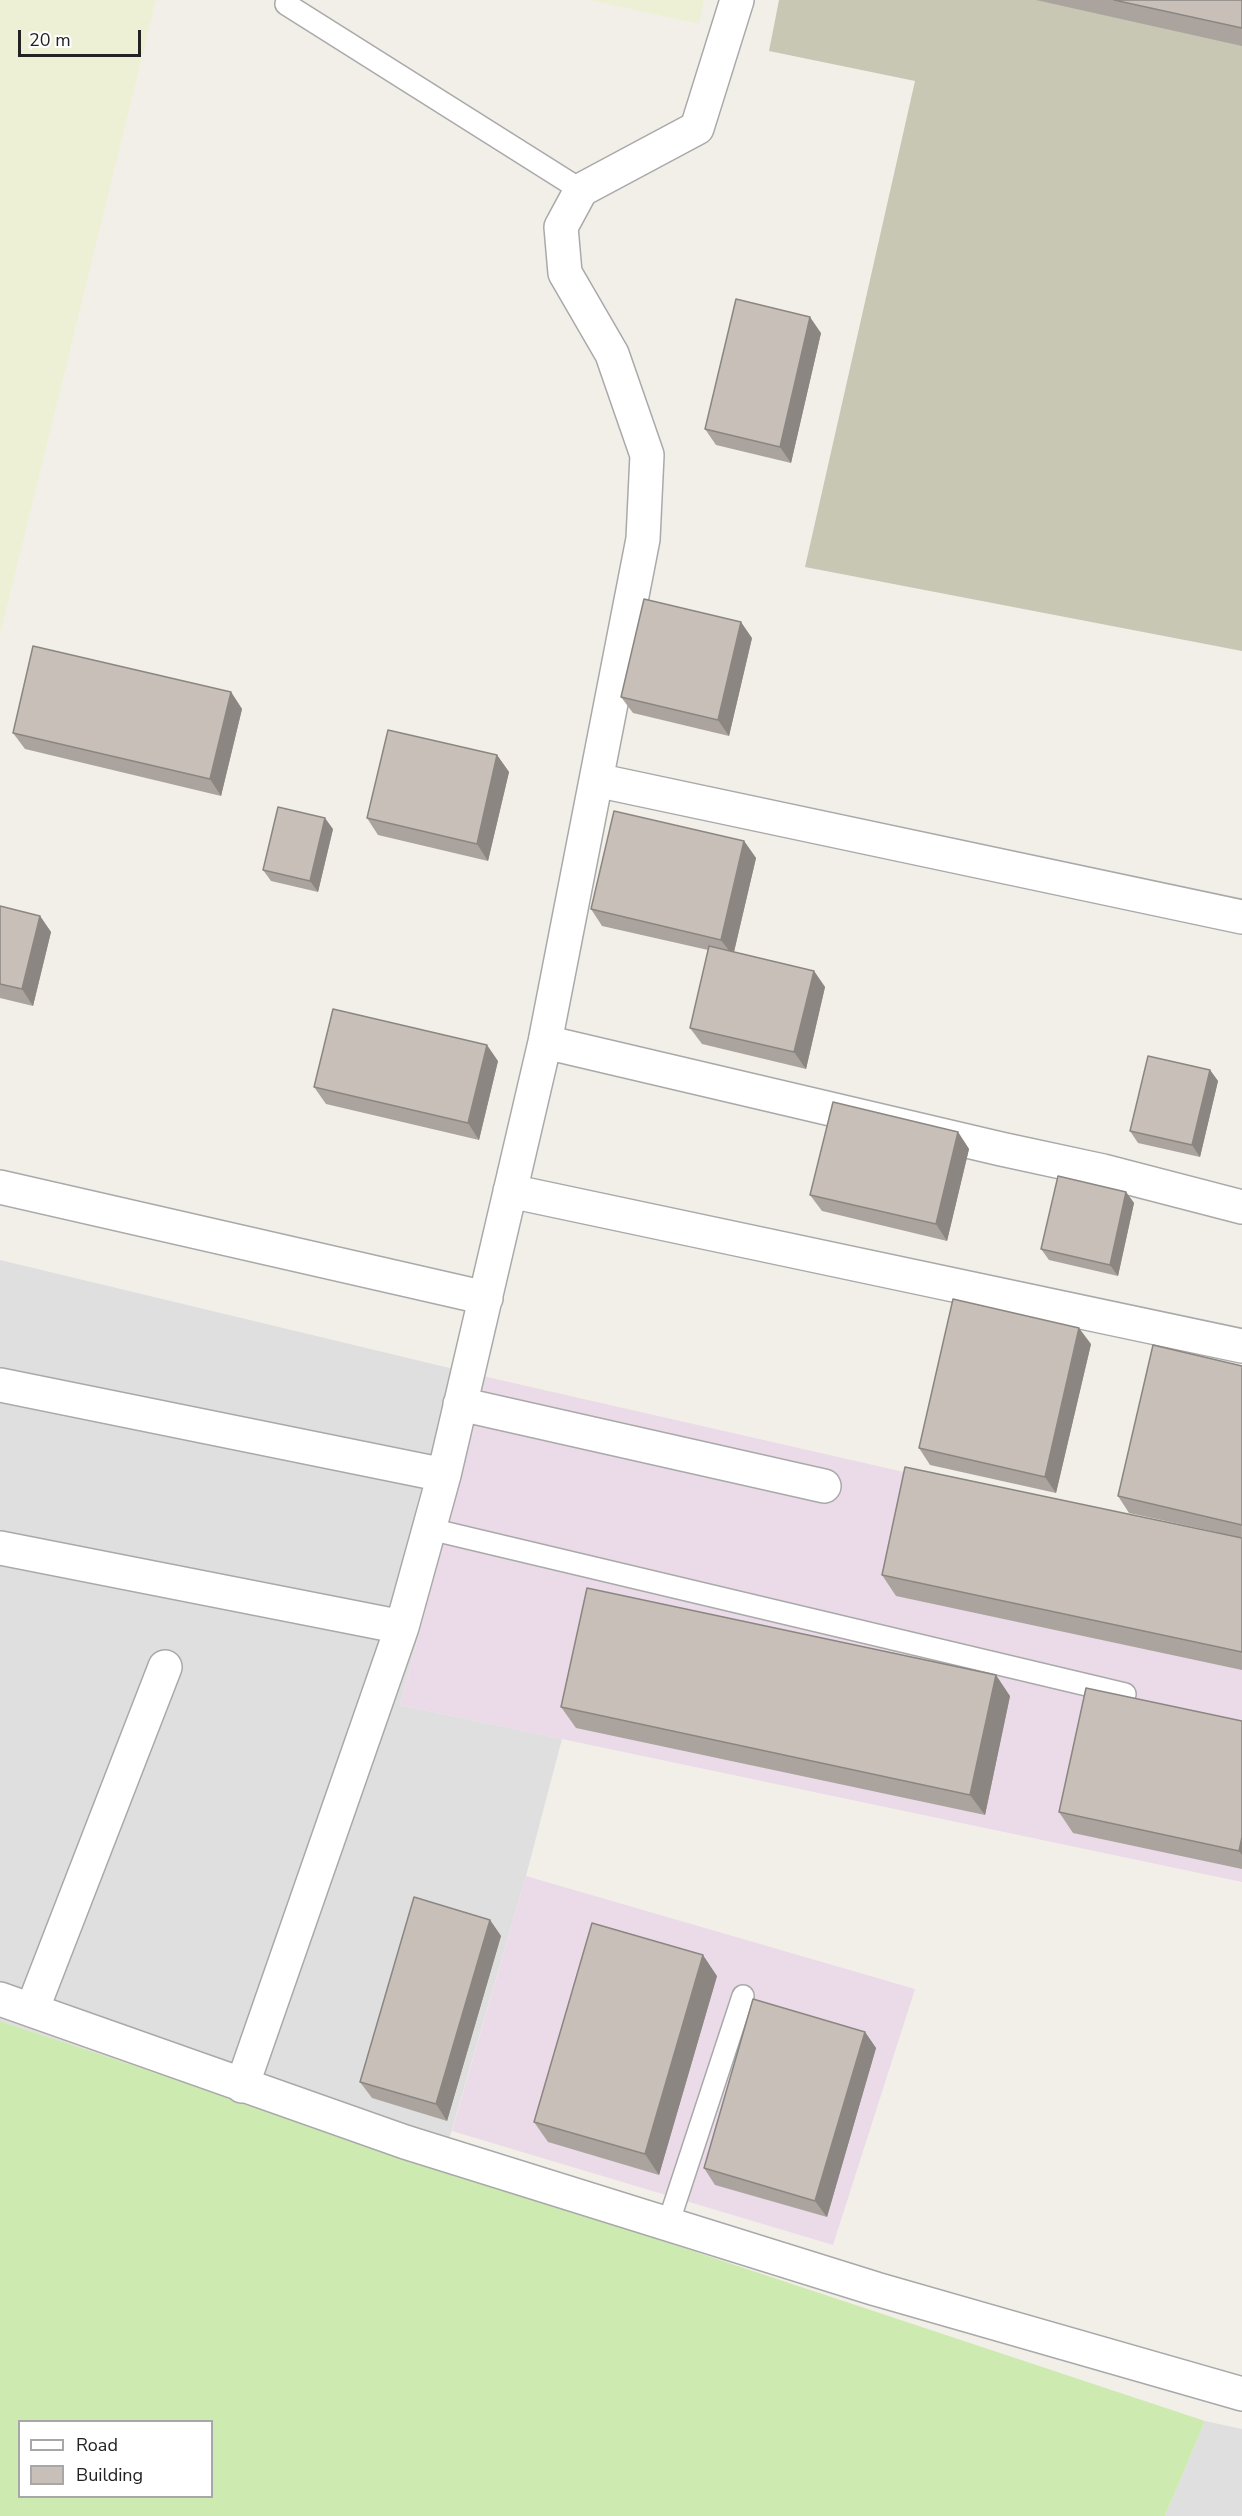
<!DOCTYPE html>
<style>
body{margin:0}
#map{position:relative;width:1242px;height:2516px;overflow:hidden;background:#f2efe9;font-family:"Nunito Sans",sans-serif}
canvas{display:block}
.legend{position:absolute;left:18px;top:2420px;width:195px;height:78px;box-sizing:border-box;background:#fff;border:2px solid #a7a7a7;margin:0;padding:8px 10px;list-style:none;font-size:18px;color:#222}
.legend li{display:flex;align-items:center;gap:12px;height:30px}
.legend b{width:30px;border:2px solid #a7a7a7}
.scale{position:absolute;left:18px;top:30px;width:123px;height:27px;box-sizing:border-box;border:3px solid #222;border-top:0;padding-left:8px;font-size:18px;line-height:21px;white-space:nowrap;color:#222;-webkit-text-stroke:4px #fff;paint-order:stroke}
</style>
<div id="map">
<canvas width="1242" height="2516"></canvas>
<ul class="legend">
<li><b style="height:8px;background:#fff"></b>Road</li>
<li><b style="height:16px;background:#c7bfb8"></b>Building</li>
</ul>
<div class="scale">20 m</div>
</div>
<script>
const context = document.querySelector('canvas').getContext('2d');
context.lineJoin = 'round';
function fillPath(path, color) {
  context.fillStyle = color;
  context.fill(path, 'evenodd');
}
function strokePath(path, color, width, dash) {
  context.strokeStyle = color;
  context.lineWidth = width;
  context.lineCap = dash ? 'butt' : 'round';
  context.setLineDash(dash || []);
  context.stroke(path);
}
const residential = new Path2D(`
 M 0,1260 L 487,1377 L 400,1705 L 562,1739 L 526,1876 L 441,2167 L 0,2021 Z
 M 1205,2421 L 1242,2429 L 1242,2516 L 1165,2516 Z`);
const industrial = new Path2D(`
 M 487,1377 L 1242,1549 L 1242,1882 L 400,1705 Z
 M 526,1876 L 915,1989 L 833,2245 L 452,2131 Z`);
const construction = new Path2D(`
 M 779,0 L 1242,0 L 1242,651 L 805,567 L 915,81 L 769,51 Z`);
const farmland = new Path2D(`
 M 0,0 L 156,0 L 0,635 Z
 M 589,0 L 704,0 L 699,24 Z`);
const grass = new Path2D(`
 M 0,2021 L 1205,2421 L 1165,2516 L 0,2516 ZM 20,2422 L 212,2422 L 212,2496 L 20,2496 Z`);
const service = new Path2D(`
 M 286,4 L 581,190
 M 430,1529 L 1125,1694
 M 668,2224 L 743,1996`);
const minor = new Path2D(`
 M 596,780 L 1242,917
 M 545,1042 L 1001,1149 L 1103,1171 L 1242,1207
 M 0,1187 L 486,1298
 M 510,1191 L 1242,1346
 M 0,1385 L 444,1475
 M 460,1404 L 824,1486
 M 0,1548 L 402,1627
 M 0,1999 L 405,2142 L 876,2289 L 1242,2394
 M 32,2010 L 165,1667
 M 242,2086 L 402,1627 L 444,1475 L 545,1042 L 643,539 L 647,455 L 612,354 L 565,273 L 561,227 L 581,190 L 697,128 L 737,0`);
const wall = new Path2D(`
 M 1036,0 L 1242,0 L 1242,46 Z
 M 821,333 L 791,463 L 716,445 L 705,429 Z
 M 752,638 L 729,736 L 633,713 L 621,697 Z
 M 231,692 L 242,709 L 221,796 L 25,749 L 13,733 Z
 M 497,755 L 509,772 L 488,861 L 378,835 L 367,818 Z
 M 333,829 L 318,892 L 271,881 L 263,870 Z
 M 744,841 L 756,858 L 734,952 L 814,971 L 825,987 L 806,1069 L 702,1044 L 690,1028 L 708,950 L 602,926 L 591,909 Z
 M 0,906 L 40,916 L 51,932 L 33,1006 L 0,998 Z
 M 498,1061 L 479,1140 L 326,1104 L 314,1087 Z
 M 1210,1070 L 1218,1081 L 1200,1157 L 1138,1143 L 1130,1131 Z
 M 958,1132 L 969,1149 L 947,1241 L 822,1211 L 810,1195 Z
 M 1126,1192 L 1134,1203 L 1118,1276 L 1049,1260 L 1041,1249 Z
 M 1091,1344 L 1056,1493 L 930,1465 L 919,1448 Z
 M 1242,1366 L 1242,1670 L 896,1596 L 882,1575 L 1216,1532 L 1129,1513 L 1118,1496 Z
 M 1010,1696 L 985,1815 L 576,1728 L 561,1707 Z
 M 1242,1721 L 1242,1869 L 1073,1833 L 1059,1812 Z
 M 490,1920 L 501,1936 L 447,2121 L 372,2098 L 360,2082 Z
 M 717,1976 L 659,2175 L 548,2142 L 534,2122 Z
 M 865,2032 L 876,2048 L 827,2217 L 715,2185 L 704,2168 Z`);
const shadedWall = new Path2D(`
 M 810,317 L 821,333 L 791,463 L 780,447 Z
 M 741,622 L 752,638 L 729,736 L 718,720 Z
 M 231,692 L 242,709 L 221,796 L 210,779 Z
 M 497,755 L 509,772 L 488,861 L 477,844 Z
 M 325,818 L 333,829 L 318,892 L 310,881 Z
 M 744,841 L 756,858 L 733,956 L 721,940 Z
 M 40,916 L 51,932 L 33,1006 L 22,989 Z
 M 814,971 L 825,987 L 806,1069 L 794,1052 Z
 M 487,1045 L 498,1061 L 479,1140 L 468,1123 Z
 M 1210,1070 L 1218,1081 L 1200,1157 L 1192,1145 Z
 M 958,1132 L 969,1149 L 947,1241 L 936,1224 Z
 M 1126,1192 L 1134,1203 L 1118,1276 L 1110,1265 Z
 M 1079,1328 L 1091,1344 L 1056,1493 L 1045,1477 Z
 M 996,1675 L 1010,1696 L 985,1815 L 970,1795 Z
 M 1242,1837 L 1242,1855 L 1239,1851 Z
 M 490,1920 L 501,1936 L 447,2121 L 436,2104 Z
 M 703,1955 L 717,1976 L 659,2175 L 645,2154 Z
 M 865,2032 L 876,2048 L 827,2217 L 815,2201 Z`);
const building = new Path2D(`
 M 1114,0 L 1242,0 L 1242,28 Z
 M 736,299 L 810,317 L 780,447 L 705,429 Z
 M 644,599 L 741,622 L 718,720 L 621,697 Z
 M 33,646 L 231,692 L 210,779 L 13,733 Z
 M 388,730 L 497,755 L 477,844 L 367,818 Z
 M 278,807 L 325,818 L 310,881 L 263,870 Z
 M 614,811 L 744,841 L 721,940 L 591,909 Z
 M 0,906 L 40,916 L 22,989 L 0,984 Z
 M 709,946 L 814,971 L 794,1052 L 690,1028 Z
 M 333,1009 L 487,1045 L 468,1123 L 314,1087 Z
 M 1148,1056 L 1210,1070 L 1192,1145 L 1130,1131 Z
 M 833,1102 L 958,1132 L 936,1224 L 810,1195 Z
 M 1058,1176 L 1126,1192 L 1110,1265 L 1041,1249 Z
 M 953,1299 L 1079,1328 L 1045,1477 L 919,1448 Z
 M 1153,1345 L 1242,1366 L 1242,1525 L 1118,1496 Z
 M 905,1467 L 1242,1538 L 1242,1652 L 882,1575 Z
 M 587,1588 L 996,1675 L 970,1795 L 561,1707 Z
 M 1086,1688 L 1242,1721 L 1242,1837 L 1239,1851 L 1059,1812 Z
 M 414,1897 L 490,1920 L 436,2104 L 360,2082 Z
 M 592,1923 L 703,1955 L 645,2154 L 534,2122 Z
 M 753,1999 L 865,2032 L 815,2201 L 704,2168 Z`);
fillPath(residential, '#e0dfdf');
fillPath(industrial, '#ebdbe8');
fillPath(construction, '#c7c7b4');
fillPath(farmland, '#eef0d5');
fillPath(grass, '#cdebb0');
strokePath(service, '#a9a9a9', 24);
strokePath(minor, '#a9a9a9', 36);
strokePath(service, '#fff', 21);
strokePath(minor, '#fff', 33);
fillPath(wall, '#aba49e');
fillPath(shadedWall, '#8b8681');
fillPath(building, '#c7bfb8');
strokePath(building, '#8b8681', 1.5);
</script>
